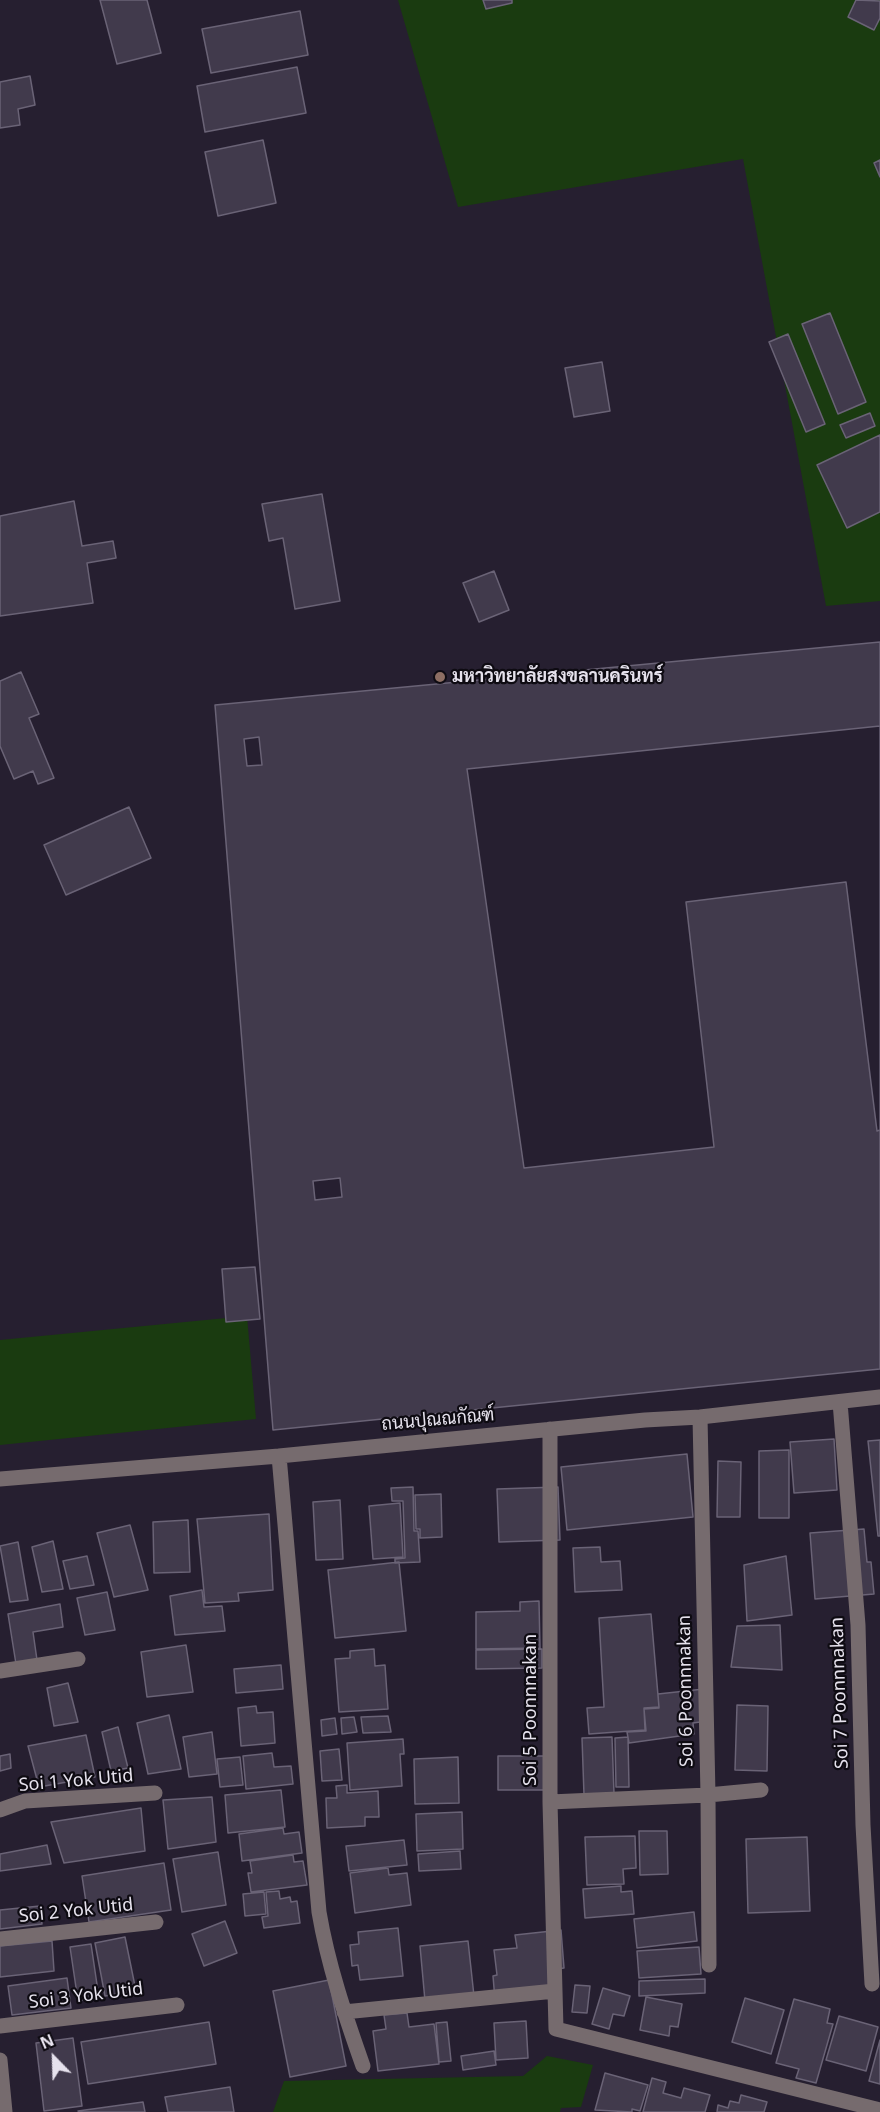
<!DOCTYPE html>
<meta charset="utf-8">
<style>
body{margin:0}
#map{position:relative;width:880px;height:2112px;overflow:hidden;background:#261f30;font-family:"Noto Sans",sans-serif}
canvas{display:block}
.north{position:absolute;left:24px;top:2028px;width:60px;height:60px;-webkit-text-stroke:4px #0e0b12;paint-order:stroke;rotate:337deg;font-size:16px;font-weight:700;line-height:24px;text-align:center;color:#e6e2ed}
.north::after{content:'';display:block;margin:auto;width:21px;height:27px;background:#e6e2ed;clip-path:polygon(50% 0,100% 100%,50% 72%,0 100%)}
</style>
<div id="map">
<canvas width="880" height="2112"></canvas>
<div class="north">N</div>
</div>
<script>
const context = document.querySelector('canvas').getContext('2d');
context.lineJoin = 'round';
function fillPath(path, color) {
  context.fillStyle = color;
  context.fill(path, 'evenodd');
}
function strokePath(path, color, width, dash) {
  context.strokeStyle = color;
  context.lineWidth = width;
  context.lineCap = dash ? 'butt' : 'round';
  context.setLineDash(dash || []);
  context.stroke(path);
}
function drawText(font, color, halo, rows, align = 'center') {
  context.font = font + ' "Noto Sans",Sarabun,sans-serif';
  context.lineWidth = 4.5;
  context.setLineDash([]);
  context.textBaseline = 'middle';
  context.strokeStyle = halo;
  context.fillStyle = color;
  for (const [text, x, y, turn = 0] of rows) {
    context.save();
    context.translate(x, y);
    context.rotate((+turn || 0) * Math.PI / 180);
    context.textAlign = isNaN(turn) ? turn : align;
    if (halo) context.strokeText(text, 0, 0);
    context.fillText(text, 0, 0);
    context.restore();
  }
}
const green = new Path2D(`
 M 398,0 L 880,0 L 880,601 L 826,606 L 743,159 L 458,207 Z
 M 247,1316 L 256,1419 L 0,1445 L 0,1340 Z
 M 547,2056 L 593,2065 L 581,2107 L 561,2108 L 560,2112 L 273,2112 L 284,2081 L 523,2076 Z`);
const building = new Path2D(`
 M 100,0 L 147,0 L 161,53 L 117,64 Z
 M 483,0 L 512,0 L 512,3 L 486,9 Z
 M 856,0 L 880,1 L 880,18 L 874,30 L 848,17 Z
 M 300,11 L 308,55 L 211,73 L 202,29 Z
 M 297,67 L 306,113 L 205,132 L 197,86 Z
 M 30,76 L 35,105 L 18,109 L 20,125 L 0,128 L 0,82 Z
 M 263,140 L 276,203 L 218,216 L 205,152 Z
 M 880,160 L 880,177 L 874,163 Z
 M 830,313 L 866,402 L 838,414 L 802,324 Z
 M 788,334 L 825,424 L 806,432 L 769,342 Z
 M 602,362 L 610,411 L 574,417 L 565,368 Z
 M 870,413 L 875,426 L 846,438 L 840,425 Z
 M 880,435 L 880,512 L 847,528 L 817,465 Z
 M 322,494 L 340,601 L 295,609 L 283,538 L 269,541 L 262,504 Z
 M 74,501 L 82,546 L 113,541 L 116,558 L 87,563 L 93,603 L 0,616 L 0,516 Z
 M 494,571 L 509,610 L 479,622 L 463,583 Z
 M 880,642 L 880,1369 L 273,1430 L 215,705 Z
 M 21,672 L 39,714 L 29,718 L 54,778 L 38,784 L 33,771 L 14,779 L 0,746 L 0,681 Z
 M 880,726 L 880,1130 L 877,1131 L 846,882 L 686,902 L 714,1147 L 524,1168 L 467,769 Z
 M 259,737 L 262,765 L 247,766 L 244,739 Z
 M 129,807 L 151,858 L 66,895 L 44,845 Z
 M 340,1178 L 342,1197 L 315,1200 L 313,1181 Z
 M 255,1267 L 260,1319 L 226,1322 L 222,1269 Z
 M 834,1439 L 837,1490 L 794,1493 L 790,1442 Z
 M 880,1440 L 880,1536 L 878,1536 L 868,1441 Z
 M 789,1450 L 789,1518 L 759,1518 L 759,1451 Z
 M 687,1454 L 693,1517 L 567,1530 L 561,1467 Z
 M 718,1461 L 741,1462 L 740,1517 L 717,1517 Z
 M 413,1487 L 414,1531 L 418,1531 L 420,1562 L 395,1563 L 395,1559 L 405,1558 L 403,1501 L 392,1501 L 391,1488 Z
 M 558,1487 L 560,1540 L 499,1542 L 497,1489 Z
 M 441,1494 L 442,1537 L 420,1538 L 420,1529 L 416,1529 L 415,1495 Z
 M 340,1500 L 343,1559 L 316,1560 L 313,1502 Z
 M 400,1503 L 403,1557 L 373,1559 L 369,1506 Z
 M 269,1514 L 273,1590 L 238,1593 L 239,1601 L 205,1603 L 197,1519 Z
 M 188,1520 L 190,1572 L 154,1573 L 153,1522 Z
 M 130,1525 L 148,1590 L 114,1597 L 97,1533 Z
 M 864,1529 L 867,1562 L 871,1562 L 874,1594 L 815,1599 L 810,1533 Z
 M 53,1541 L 63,1589 L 42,1592 L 32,1547 Z
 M 18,1542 L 28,1600 L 10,1602 L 0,1546 Z
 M 600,1547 L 601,1562 L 620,1561 L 622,1590 L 575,1592 L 573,1548 Z
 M 87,1556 L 94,1585 L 70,1589 L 63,1561 Z
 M 786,1556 L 792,1615 L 747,1621 L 744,1565 Z
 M 399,1562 L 406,1631 L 335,1638 L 328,1570 Z
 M 202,1590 L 204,1607 L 222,1606 L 225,1631 L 175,1635 L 170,1596 Z
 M 107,1592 L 115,1630 L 85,1635 L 77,1598 Z
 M 539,1601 L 540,1648 L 476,1649 L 476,1612 L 520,1611 L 520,1602 Z
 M 60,1604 L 63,1627 L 33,1632 L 37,1660 L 16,1664 L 8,1614 Z
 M 651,1614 L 659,1707 L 644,1708 L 645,1730 L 589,1734 L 587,1708 L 604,1707 L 599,1618 Z
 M 780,1625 L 782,1670 L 731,1667 L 737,1626 Z
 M 186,1645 L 193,1692 L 147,1697 L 141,1652 Z
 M 374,1649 L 375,1666 L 385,1665 L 388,1709 L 339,1712 L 335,1659 L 350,1658 L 350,1651 Z
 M 542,1649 L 542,1668 L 476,1669 L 476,1650 Z
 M 281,1665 L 283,1689 L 236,1693 L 234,1669 Z
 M 68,1683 L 78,1722 L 54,1726 L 47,1688 Z
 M 704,1689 L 707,1721 L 693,1723 L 694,1734 L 629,1743 L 627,1732 L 646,1731 L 644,1709 L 659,1708 L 658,1694 Z
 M 737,1705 L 768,1706 L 767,1771 L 735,1770 Z
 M 256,1706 L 257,1713 L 273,1712 L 275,1743 L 241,1746 L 238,1708 Z
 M 169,1715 L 181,1769 L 148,1774 L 137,1723 Z
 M 388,1716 L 391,1732 L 363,1733 L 361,1717 Z
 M 354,1717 L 357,1732 L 342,1734 L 341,1718 Z
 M 335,1718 L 337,1734 L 322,1736 L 321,1720 Z
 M 118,1727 L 128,1768 L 111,1771 L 102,1732 Z
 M 212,1732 L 217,1774 L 189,1777 L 183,1737 Z
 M 86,1735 L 95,1777 L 39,1787 L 28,1746 Z
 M 612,1737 L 614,1794 L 584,1795 L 582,1738 Z
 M 628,1737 L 629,1787 L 616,1787 L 615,1738 Z
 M 403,1739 L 404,1754 L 400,1754 L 402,1786 L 350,1790 L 347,1743 Z
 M 339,1749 L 342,1780 L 322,1781 L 320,1751 Z
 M 272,1753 L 274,1767 L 291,1766 L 293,1784 L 246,1789 L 243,1756 Z
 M 10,1754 L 11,1768 L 0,1771 L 0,1756 Z
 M 498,1756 L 552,1756 L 552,1790 L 498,1790 Z
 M 240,1757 L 243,1785 L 220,1787 L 217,1759 Z
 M 458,1757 L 459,1803 L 415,1804 L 414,1759 Z
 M 347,1785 L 347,1793 L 378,1791 L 379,1817 L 365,1817 L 365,1826 L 327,1828 L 326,1798 L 337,1798 L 336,1786 Z
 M 281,1790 L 285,1827 L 228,1833 L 225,1795 Z
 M 212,1797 L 216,1842 L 168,1849 L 163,1800 Z
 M 141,1808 L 145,1851 L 64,1863 L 51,1822 Z
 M 462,1812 L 463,1849 L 417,1851 L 416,1814 Z
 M 283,1828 L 284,1834 L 299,1832 L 302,1853 L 242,1861 L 239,1834 Z
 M 639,1831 L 667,1831 L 668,1874 L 640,1875 Z
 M 635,1836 L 636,1868 L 623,1869 L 624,1884 L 587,1885 L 585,1837 Z
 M 807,1837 L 810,1911 L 748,1913 L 746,1839 Z
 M 404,1840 L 407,1865 L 349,1871 L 346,1846 Z
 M 47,1845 L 51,1864 L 0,1871 L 0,1854 Z
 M 460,1851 L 461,1869 L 419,1871 L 418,1854 Z
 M 218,1852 L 226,1905 L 182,1912 L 173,1859 Z
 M 293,1855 L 294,1862 L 303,1861 L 307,1885 L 251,1892 L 248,1873 L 252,1873 L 250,1861 Z
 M 164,1863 L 171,1910 L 89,1922 L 82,1876 Z
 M 388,1868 L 389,1875 L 407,1873 L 411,1905 L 355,1913 L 350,1873 Z
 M 621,1886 L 621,1892 L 632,1891 L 634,1914 L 585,1918 L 583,1889 Z
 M 279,1891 L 280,1899 L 290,1897 L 291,1902 L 297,1901 L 300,1923 L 264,1928 L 262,1917 L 268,1916 L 266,1892 Z
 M 264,1892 L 266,1914 L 245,1916 L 243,1894 Z
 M 40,1906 L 42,1924 L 0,1929 L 0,1910 Z
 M 694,1912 L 697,1941 L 637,1948 L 634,1919 Z
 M 225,1921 L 237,1953 L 204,1966 L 192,1934 Z
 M 398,1928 L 403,1976 L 360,1980 L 358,1965 L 352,1966 L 350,1945 L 359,1944 L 358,1932 Z
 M 561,1930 L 564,1968 L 556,1969 L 559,1994 L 495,2000 L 493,1976 L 497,1975 L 494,1950 L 517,1948 L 515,1935 Z
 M 125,1937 L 136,1991 L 105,1996 L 95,1943 Z
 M 52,1941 L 54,1971 L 0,1977 L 0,1946 Z
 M 468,1941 L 474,1996 L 425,2001 L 420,1946 Z
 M 91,1944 L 99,1998 L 78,2001 L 70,1947 Z
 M 699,1947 L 701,1974 L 639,1978 L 637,1951 Z
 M 67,1978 L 71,2008 L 12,2015 L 8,1986 Z
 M 705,1979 L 705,1993 L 639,1996 L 639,1981 Z
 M 329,1980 L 346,2066 L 290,2077 L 273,1991 Z
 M 575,1985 L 590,1986 L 587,2013 L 572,2012 Z
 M 603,1988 L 630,1996 L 624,2016 L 613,2014 L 609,2029 L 592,2024 Z
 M 646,1997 L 682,2004 L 678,2027 L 670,2026 L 669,2036 L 640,2030 Z
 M 745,1998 L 784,2010 L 771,2054 L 732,2042 Z
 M 794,1999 L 830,2009 L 827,2023 L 833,2024 L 816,2083 L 796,2078 L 799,2069 L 776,2063 Z
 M 407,2013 L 409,2027 L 434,2024 L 439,2064 L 378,2071 L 373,2031 L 386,2029 L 384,2015 Z
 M 839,2016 L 878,2027 L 866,2071 L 826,2060 Z
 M 526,2021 L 528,2058 L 496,2060 L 494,2023 Z
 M 209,2022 L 216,2064 L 88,2084 L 81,2042 Z
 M 447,2022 L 451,2061 L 439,2062 L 436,2023 Z
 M 73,2038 L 82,2106 L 44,2111 L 36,2043 Z
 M 880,2040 L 880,2084 L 869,2081 Z
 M 494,2051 L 496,2065 L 463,2070 L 461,2056 Z
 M 605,2073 L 648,2085 L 640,2111 L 632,2109 L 632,2112 L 595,2110 Z
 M 652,2078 L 666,2082 L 663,2093 L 681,2098 L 684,2088 L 710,2095 L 705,2112 L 643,2112 Z
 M 230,2087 L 234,2112 L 168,2112 L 165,2097 Z
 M 741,2095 L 767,2102 L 764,2112 L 717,2112 L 718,2105 L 728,2108 L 730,2101 L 739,2103 Z
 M 143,2102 L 145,2112 L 79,2112 L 78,2111 Z`);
const minor = new Path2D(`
 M 840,1402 L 858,1625 L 863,1825 L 872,1984
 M 700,1417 L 708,1795 L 709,1965
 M 550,1429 L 550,1802 L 556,2029 L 880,2110
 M 279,1456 L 319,1912 C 328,1965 345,2015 363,2066
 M 0,1479 L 279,1456 L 645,1420 L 700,1417 L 880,1397
 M 0,1671 L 78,1659
 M 550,1802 L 708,1795 L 761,1790
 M 0,1810 L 25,1801 L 155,1793
 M 0,1939 L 156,1922
 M 344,2012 L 555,1991
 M 0,2026 L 177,2005
 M 0,2060 L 5,2112`);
const markers = [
 [440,677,6,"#8d6e63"]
];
const poiNames = [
 ["มหาวิทยาลัยสงขลานครินทร์",452,677]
];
const streetNames = [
 ["ถนนปุณณกัณฑ์",438,1420,-5],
 ["Soi 6 Poonnnakan",686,1691,-91],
 ["Soi 7 Poonnnakan",840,1693,-92],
 ["Soi 5 Poonnnakan",531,1710,-90],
 ["Soi 1 Yok Utid",76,1781,-5],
 ["Soi 2 Yok Utid",76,1911,-6],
 ["Soi 3 Yok Utid",86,1996,-7]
];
fillPath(green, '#1a3b10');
fillPath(building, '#413a4c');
strokePath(building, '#6a6376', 1.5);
strokePath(minor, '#766b6e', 15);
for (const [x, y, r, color] of markers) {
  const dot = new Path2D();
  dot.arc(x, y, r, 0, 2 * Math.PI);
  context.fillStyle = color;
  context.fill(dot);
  strokePath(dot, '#0e0b12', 2);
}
drawText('bold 18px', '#e6e2ed', '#0e0b12', poiNames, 'left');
drawText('18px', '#e6e2ed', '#0e0b12', streetNames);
</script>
